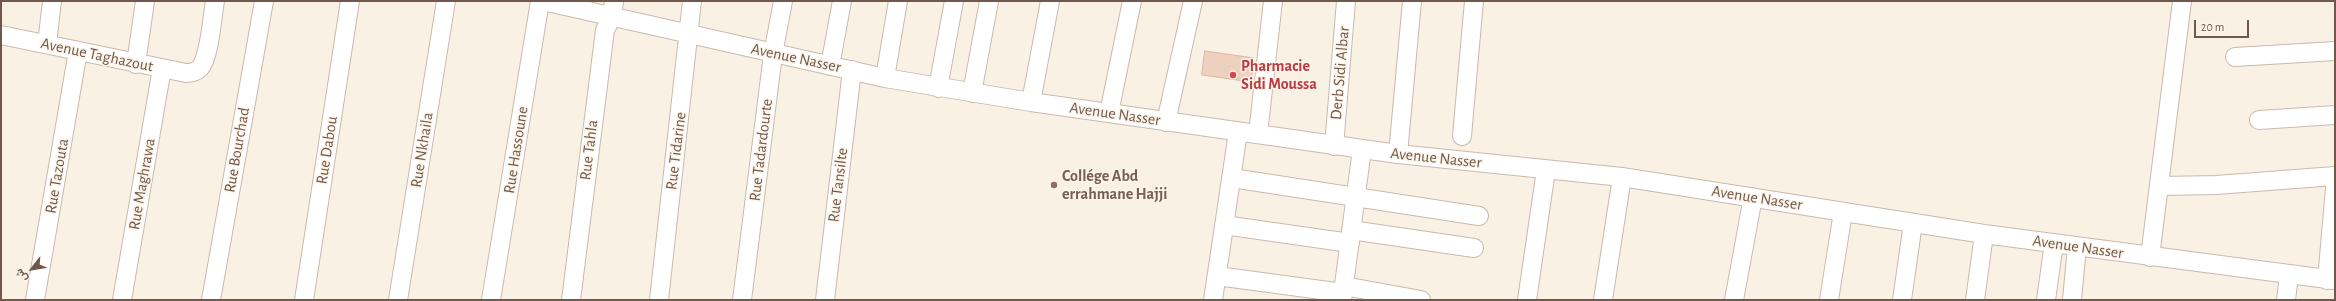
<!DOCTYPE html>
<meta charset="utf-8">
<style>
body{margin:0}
#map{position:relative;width:2336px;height:301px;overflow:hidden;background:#faf1e5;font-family:"Alegreya Sans",Vazirmatn,sans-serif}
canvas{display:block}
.frame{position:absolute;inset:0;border:2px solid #70584d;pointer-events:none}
.north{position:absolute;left:12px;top:249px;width:40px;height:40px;-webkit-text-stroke:3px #fdf5ea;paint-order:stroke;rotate:239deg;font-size:11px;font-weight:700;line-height:16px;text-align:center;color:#70584d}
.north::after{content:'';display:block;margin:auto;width:14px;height:18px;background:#70584d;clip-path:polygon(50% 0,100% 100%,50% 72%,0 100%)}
.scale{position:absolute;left:2194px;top:20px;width:55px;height:18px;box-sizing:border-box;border:2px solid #70584d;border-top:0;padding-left:5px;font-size:12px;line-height:14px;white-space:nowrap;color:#70584d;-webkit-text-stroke:3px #fdf5ea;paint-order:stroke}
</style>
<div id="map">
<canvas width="2336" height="301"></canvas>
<div class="frame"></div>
<div class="north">ش</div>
<div class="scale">20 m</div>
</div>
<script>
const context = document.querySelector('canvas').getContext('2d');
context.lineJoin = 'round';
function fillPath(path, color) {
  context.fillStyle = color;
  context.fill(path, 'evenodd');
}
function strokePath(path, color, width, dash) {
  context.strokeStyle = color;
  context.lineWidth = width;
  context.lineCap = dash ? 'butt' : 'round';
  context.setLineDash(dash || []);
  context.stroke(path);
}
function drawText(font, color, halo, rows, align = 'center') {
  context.font = font + ' "Alegreya Sans",sans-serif';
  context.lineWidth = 3;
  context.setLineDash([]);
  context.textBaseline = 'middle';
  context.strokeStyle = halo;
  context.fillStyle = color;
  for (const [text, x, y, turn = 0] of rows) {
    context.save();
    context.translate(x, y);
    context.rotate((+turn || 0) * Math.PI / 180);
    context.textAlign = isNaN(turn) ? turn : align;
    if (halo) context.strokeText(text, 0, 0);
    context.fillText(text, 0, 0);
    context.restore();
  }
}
const building = new Path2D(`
 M 1205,51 L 1254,58 L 1251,82 L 1202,75 Z`);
const minor = new Path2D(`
 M 543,1 L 885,78 L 1031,102 L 1398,154 L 1622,177 L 1984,234 L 2335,280
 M 1,35 L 186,73 C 192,73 196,72 200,68 C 210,56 212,17 215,1
 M 47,44 L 52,1
 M 2235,57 L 2335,51
 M 136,64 L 145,1
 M 830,66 L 842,1
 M 885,78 L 898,1
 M 938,88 L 954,1
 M 972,93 L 989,1
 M 1031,102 L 1050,1
 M 1109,113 L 1132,1
 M 2259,120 L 2335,115
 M 1166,122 L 1193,1
 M 1258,134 L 1273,1
 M 1462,136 L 1474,1
 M 1334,146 L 1346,1
 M 1398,154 L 1412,1
 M 1232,178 L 1479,216
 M 2160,186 L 2216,185 L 2335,176
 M 1224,225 L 1350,243
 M 1351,230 L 1474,248
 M 2150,257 L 2182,1
 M 1217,276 L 1343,293
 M 2327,280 L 2335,188
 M 1344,286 L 1421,300
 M 35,300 L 78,51
 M 122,300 L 162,68
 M 211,300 L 264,1
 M 304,300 L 350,1
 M 398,300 L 446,1
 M 491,300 L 540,1
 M 571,300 L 605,30 L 612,17 L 614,1
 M 659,300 L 692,1
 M 742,300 L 773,54 L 783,1
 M 825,300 L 852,70
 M 1213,300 L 1238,132
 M 1342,300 L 1362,149
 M 1527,300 L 1546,170
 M 1603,300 L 1622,177
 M 1734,300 L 1753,197
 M 1829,300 L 1843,212
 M 1902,300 L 1913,223
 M 1975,300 L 1984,234
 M 2046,300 L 2054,243
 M 2072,300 L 2077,246
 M 2286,300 L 2289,275`);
const markers = [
 [1233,75,4,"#e0444e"],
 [1054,185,4,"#8d6e63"]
];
const streetNames = [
 ["Avenue Taghazout",97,55,12],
 ["Avenue Nasser",796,58,12],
 ["Derb Sidi Albar",1340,73,-85],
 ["Avenue Nasser",1115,114,8],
 ["Rue Bourchad",237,150,-80],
 ["Rue Dabou",327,150,-81],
 ["Rue Nkhaila",422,150,-81],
 ["Rue Hassoune",516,150,-81],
 ["Rue Tahla",589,150,-83],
 ["Rue Tadardourte",761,150,-83],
 ["Rue Tidarine",676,151,-83],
 ["Avenue Nasser",1436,158,6],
 ["Rue Tazouta",57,176,-80],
 ["Rue Maghrawa",142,184,-80],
 ["Rue Tansilte",838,185,-83],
 ["Avenue Nasser",1757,198,9],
 ["Avenue Nasser",2078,247,8]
];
const healthNames = [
 ["Pharmacie",1241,66],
 ["Sidi Moussa",1241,84]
];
const educationNames = [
 ["Collége Abd",1062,176],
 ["errahmane Hajji",1062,194]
];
fillPath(building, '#edd0bf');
strokePath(building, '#deb6a1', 1);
strokePath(minor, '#cab9ac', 20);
strokePath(minor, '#fff', 18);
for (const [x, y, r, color] of markers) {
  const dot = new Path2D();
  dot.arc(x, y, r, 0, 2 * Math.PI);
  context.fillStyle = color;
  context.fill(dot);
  strokePath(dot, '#fdf5ea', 1.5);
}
drawText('16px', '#70584d', '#fdf5ea', streetNames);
drawText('bold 16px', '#be3a42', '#fdf5ea', healthNames, 'left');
drawText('bold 16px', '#785e54', '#fdf5ea', educationNames, 'left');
</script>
